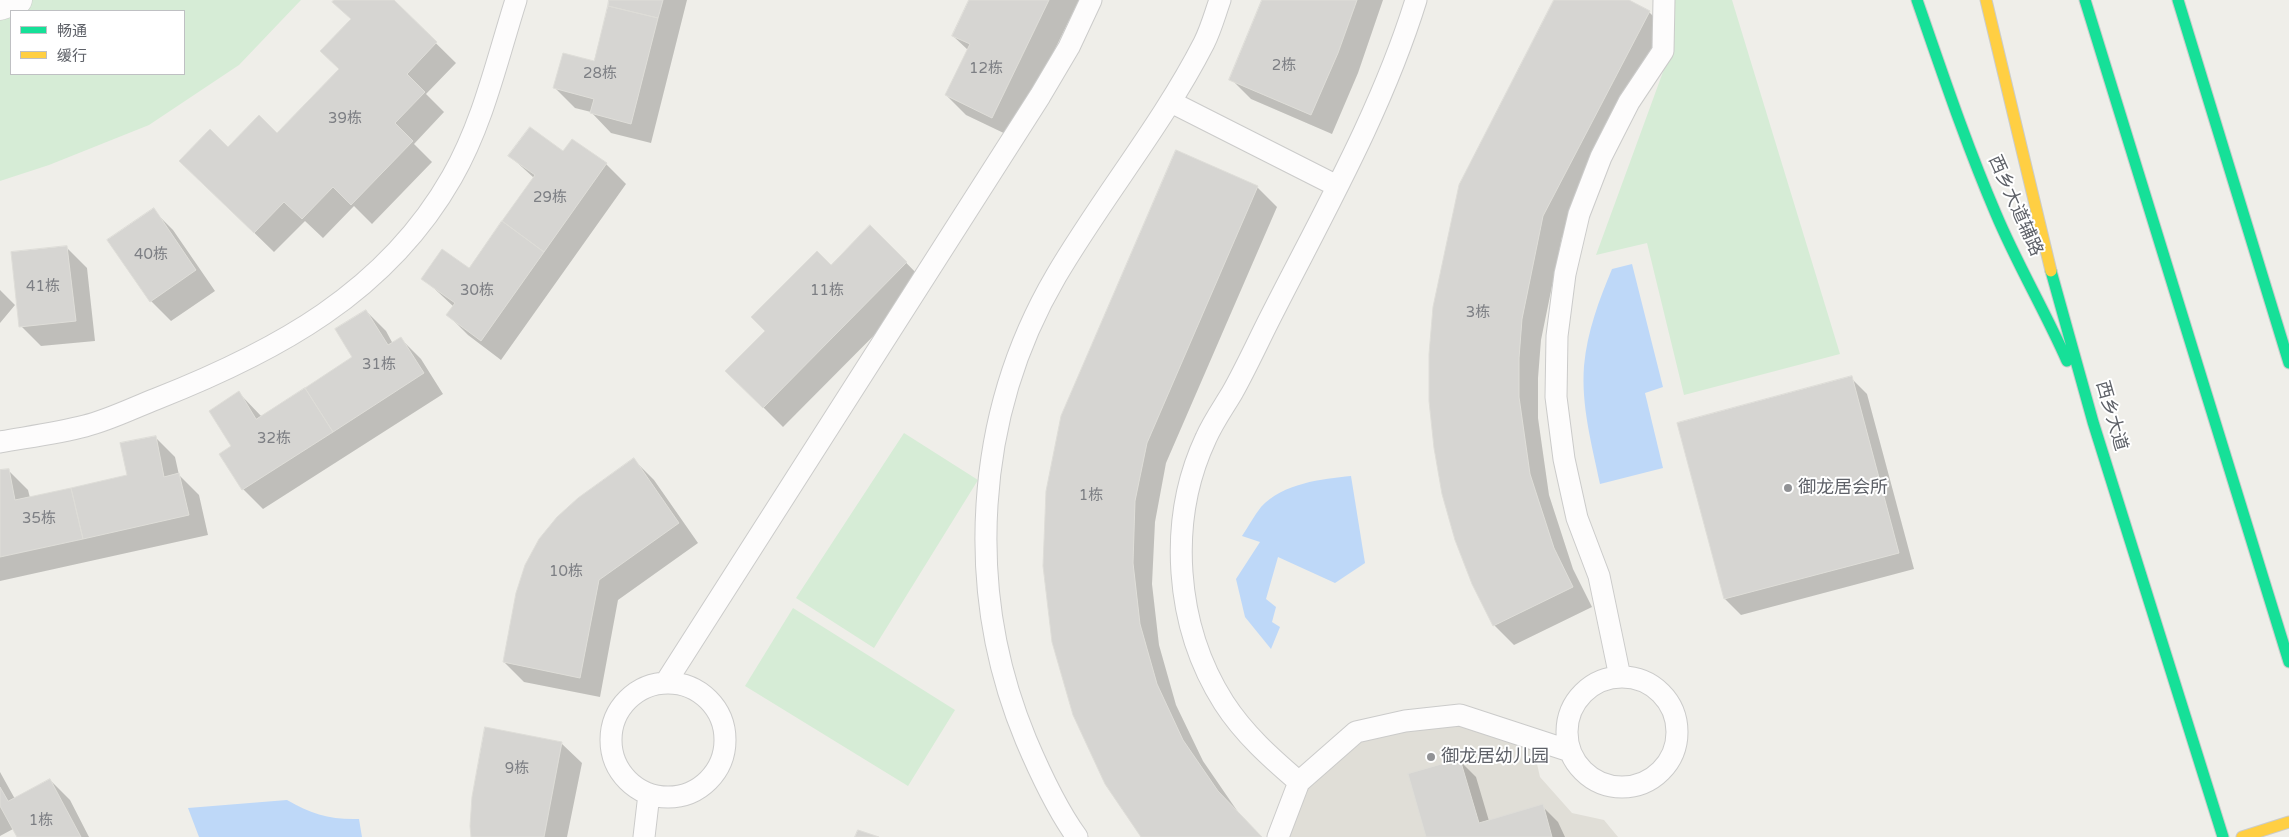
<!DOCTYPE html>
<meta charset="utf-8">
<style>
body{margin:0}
#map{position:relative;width:2289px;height:837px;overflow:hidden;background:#efeee9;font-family:"Varela Round","Noto Sans SC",sans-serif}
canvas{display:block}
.legend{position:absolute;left:10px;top:10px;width:175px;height:65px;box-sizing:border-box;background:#fff;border:1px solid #bfc0c3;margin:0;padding:6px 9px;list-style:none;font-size:15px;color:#5e6168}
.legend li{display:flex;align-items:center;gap:10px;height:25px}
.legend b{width:25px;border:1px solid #bfc0c3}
</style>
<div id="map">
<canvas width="2289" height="837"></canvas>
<ul class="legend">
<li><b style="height:6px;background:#16e098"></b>畅通</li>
<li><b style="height:6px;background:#ffcf43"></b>缓行</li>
</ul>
</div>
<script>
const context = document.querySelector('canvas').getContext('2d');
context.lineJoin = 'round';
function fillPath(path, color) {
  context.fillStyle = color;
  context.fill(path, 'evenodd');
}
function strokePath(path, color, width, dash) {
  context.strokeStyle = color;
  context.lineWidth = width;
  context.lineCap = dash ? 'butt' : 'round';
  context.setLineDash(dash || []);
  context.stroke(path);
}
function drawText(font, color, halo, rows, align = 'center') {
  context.font = font + ' "Varela Round","Noto Sans SC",sans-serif';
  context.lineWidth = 4;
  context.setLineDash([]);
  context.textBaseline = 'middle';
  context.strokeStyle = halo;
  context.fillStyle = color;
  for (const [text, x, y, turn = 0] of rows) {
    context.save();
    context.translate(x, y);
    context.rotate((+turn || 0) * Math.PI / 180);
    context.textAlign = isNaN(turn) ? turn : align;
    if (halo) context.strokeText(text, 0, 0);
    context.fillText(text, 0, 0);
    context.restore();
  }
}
const education = new Path2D(`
 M 1460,715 L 1531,738 L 1540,777 L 1572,813 L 1604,820 L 1618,837 L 1278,837 L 1299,782 L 1356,732 Z`);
const green = new Path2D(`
 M 0,0 L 301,0 L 239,65 L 149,125 L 49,165 L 0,181 ZM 11,11 L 184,11 L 184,74 L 11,74 Z
 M 1669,0 L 1732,0 L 1840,354 L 1684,395 L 1647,243 L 1596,255 L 1671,50 Z
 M 904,433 L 978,480 L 874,648 L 796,598 Z
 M 793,608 L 955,710 L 908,786 L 745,686 Z`);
const water = new Path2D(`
 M 1632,264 L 1663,387 L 1645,393 L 1663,468 L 1600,484 C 1592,445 1581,406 1584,366 C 1587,332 1599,300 1612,269 Z
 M 1351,476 L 1365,563 L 1335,583 L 1278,557 L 1266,599 L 1276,607 L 1272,622 L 1280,627 L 1271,649 L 1245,617 L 1236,579 L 1260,542 L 1242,536 C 1248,527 1254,516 1261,507 C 1283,483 1322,479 1351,476 Z
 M 287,800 C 311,814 331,820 359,819 L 362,837 L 199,837 L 188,808 Z`);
const shadow = new Path2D(`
 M 336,0 L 392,0 L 456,63 L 426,94 L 444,112 L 414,144 L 432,162 L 372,224 L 354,206 L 323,238 L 305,221 L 274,252 L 201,181 L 228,149 L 277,135 L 340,70 L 352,20 Z
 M 610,0 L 687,0 L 651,143 L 611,133 L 591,112 L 575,108 L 555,88 L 595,62 Z
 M 971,0 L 1079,0 L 1012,137 L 966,115 L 946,95 L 968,50 L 953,36 Z
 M 1263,0 L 1383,0 L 1358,73 L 1332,134 L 1251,99 L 1231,79 Z
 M 1556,0 L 1626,0 L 1649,12 L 1669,32 L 1562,237 L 1541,340 L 1538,378 L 1538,418 L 1549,495 L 1573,569 L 1592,607 L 1514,645 L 1494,625 L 1473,584 Z
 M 572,141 L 606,164 L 626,184 L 501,360 L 468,335 L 448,315 L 454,307 L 423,278 L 469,270 L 534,178 L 510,156 L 564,153 Z
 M 1257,187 L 1277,207 L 1166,463 L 1155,522 L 1152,584 L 1159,645 L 1176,705 L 1203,761 L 1238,812 L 1261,837 L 1143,837 L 1053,642 Z
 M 153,210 L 173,230 L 215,291 L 171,321 L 151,301 Z
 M 870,226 L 926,283 L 783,427 L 727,371 Z
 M 67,248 L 87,268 L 95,341 L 41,346 L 21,326 Z
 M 0,290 L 15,305 L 0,323 Z
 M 366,311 L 386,331 L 393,344 L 401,339 L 421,359 L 443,394 L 263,509 L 243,489 L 233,447 L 239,393 L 262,417 L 354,357 Z
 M 1851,378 L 1867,394 L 1914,569 L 1741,615 L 1725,599 L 1678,424 Z
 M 155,437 L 175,457 L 179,475 L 199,495 L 208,535 L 0,581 L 0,472 L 8,470 L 28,490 L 30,498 L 129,476 Z
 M 634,460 L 654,480 L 698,543 L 618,600 L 600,697 L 524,682 L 504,662 Z
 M 561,743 L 582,763 L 567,837 L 472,837 Z
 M 1460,761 L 1476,777 L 1489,821 L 1542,806 L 1558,822 L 1565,837 L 1427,837 Z
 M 0,772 L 15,799 L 50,780 L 70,800 L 89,837 L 18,837 L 13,829 L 0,836 Z`);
const building = new Path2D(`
 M 334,0 L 394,0 L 437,42 L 407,74 L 425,92 L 395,123 L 413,141 L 351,205 L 333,187 L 302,219 L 284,202 L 254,233 L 179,161 L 210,129 L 228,147 L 259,115 L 277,133 L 339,69 L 320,51 L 351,19 L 332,2 Z
 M 609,0 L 663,0 L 658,18 L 608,6 Z
 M 969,0 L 1049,0 L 992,118 L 945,95 L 970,44 L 952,36 Z
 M 1262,0 L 1357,0 L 1338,53 L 1311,115 L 1229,80 Z
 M 1554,0 L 1629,0 L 1650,11 L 1543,216 L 1522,319 L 1519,358 L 1519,397 L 1530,474 L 1554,548 L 1573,587 L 1493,626 L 1472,584 L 1455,540 L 1442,494 L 1434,448 L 1429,401 L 1429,354 L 1433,307 L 1459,185 Z
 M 608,6 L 658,18 L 631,124 L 590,113 L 594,99 L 553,88 L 563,53 L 594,61 Z
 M 530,127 L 563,151 L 572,139 L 607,163 L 544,252 L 502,221 L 535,175 L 508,156 Z
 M 1176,150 L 1258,186 L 1147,443 L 1135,501 L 1133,563 L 1140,624 L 1157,684 L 1183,740 L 1218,791 L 1262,837 L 1141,837 L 1105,784 L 1073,715 L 1052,642 L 1043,566 L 1046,491 L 1061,416 Z
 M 154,208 L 196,270 L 150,302 L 107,240 Z
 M 502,221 L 544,252 L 481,341 L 446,315 L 455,303 L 421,279 L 442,249 L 469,268 Z
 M 870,225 L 907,262 L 763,408 L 725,371 L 765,331 L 751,317 L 817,251 L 831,265 Z
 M 67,246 L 76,321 L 19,327 L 11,252 Z
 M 366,310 L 388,345 L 401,337 L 424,373 L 333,432 L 305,388 L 352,357 L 335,329 Z
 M 1852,376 L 1899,553 L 1724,599 L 1677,423 Z
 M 305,388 L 333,432 L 242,490 L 219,454 L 231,446 L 209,411 L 239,391 L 256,419 Z
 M 156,436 L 164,477 L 179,473 L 189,515 L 83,539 L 71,488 L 127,475 L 120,443 Z
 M 634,458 L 679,523 L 599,580 L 580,678 L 503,662 L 516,593 L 525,565 L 539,539 L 557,517 L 578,498 Z
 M 9,469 L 15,500 L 71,488 L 83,539 L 0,557 L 0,470 Z
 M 485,727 L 562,742 L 544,837 L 471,837 L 470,826 L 472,797 Z
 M 1460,759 L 1479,823 L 1543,804 L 1552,837 L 1426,837 L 1408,774 Z
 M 50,779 L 81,837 L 17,837 L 0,806 L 0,787 L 8,801 Z
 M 858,830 L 879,837 L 855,837 Z`);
const lane = new Path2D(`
 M 1171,102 L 1337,186
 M 0,442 C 28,437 58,433 85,426 C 109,420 133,408 156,399 C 275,352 386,293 452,177 C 483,123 497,60 516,0
 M 1620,677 L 1599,576 L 1577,518 L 1564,459 L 1556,397 L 1557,336 L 1565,274 L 1579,214 L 1601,157 L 1629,102 L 1663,51 L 1664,0
 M1567 732a55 55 0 1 1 110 0a55 55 0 1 1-110 0Z
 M 666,682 L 1040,96 L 1069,47 L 1091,0
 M611 740a57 57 0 1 1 114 0a57 57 0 1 1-114 0Z
 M 1299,782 C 1271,758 1244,734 1224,703 C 1175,626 1167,521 1206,438 C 1213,422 1223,408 1232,393 C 1245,370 1256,346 1268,322 C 1321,217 1381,113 1416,0
 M 644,837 L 649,794
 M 1077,837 C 1056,808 1040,773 1026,740 C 964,591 974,416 1056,276 C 1103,196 1162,125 1204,43 C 1211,29 1215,14 1220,0
 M 1278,837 L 1299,782 L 1356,732 L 1405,721 L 1460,715 L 1570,751`);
const street = new Path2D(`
 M 0,6 L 18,0`);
const fast = new Path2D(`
 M 1917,0 C 1942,72 1966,144 1996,214 C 2017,264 2045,311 2067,361
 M 2085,0 L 2289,662
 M 2178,0 L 2289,363
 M 2051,271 L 2093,422 L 2223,837`);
const slow = new Path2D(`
 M 1986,0 L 2051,271
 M 2242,837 L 2289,822`);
const markers = [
 [1788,488,5,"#919295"],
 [1431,757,5,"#919295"]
];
const numberNames = [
 ["2栋",1284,66],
 ["12栋",986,69],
 ["28栋",600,74],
 ["39栋",345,119],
 ["29栋",550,198],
 ["40栋",151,255],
 ["41栋",43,287],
 ["30栋",477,291],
 ["11栋",827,291],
 ["3栋",1478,313],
 ["31栋",379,365],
 ["32栋",274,439],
 ["1栋",1091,496],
 ["35栋",39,519],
 ["10栋",566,572],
 ["9栋",517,769],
 ["1栋",41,821]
];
const streetNames = [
 ["西乡大道辅路",2015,206,66],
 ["西乡大道",2111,416,74]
];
const poiNames = [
 ["御龙居会所",1798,488],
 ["御龙居幼儿园",1441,757]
];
fillPath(education, '#e0ded7');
fillPath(green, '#d6ecd6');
fillPath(water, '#bed8f8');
fillPath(shadow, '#0003');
fillPath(building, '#d6d5d2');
strokePath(building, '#deddd8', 1);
strokePath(lane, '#cbcbca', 23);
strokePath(street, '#cbcbca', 29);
strokePath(fast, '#cbcccb', 13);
strokePath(slow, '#cbcccb', 13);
strokePath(lane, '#fdfcfc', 21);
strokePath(street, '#fdfcfc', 28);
strokePath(fast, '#16e098', 11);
strokePath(slow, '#ffcf43', 11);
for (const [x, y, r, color] of markers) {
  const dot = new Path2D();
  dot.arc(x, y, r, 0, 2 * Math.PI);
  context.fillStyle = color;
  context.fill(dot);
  strokePath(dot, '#fff', 2);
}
drawText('15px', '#7d7f84', null, numberNames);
drawText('18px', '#5e6168', '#fff', streetNames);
drawText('18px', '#5e6168', '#fff', poiNames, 'left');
</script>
